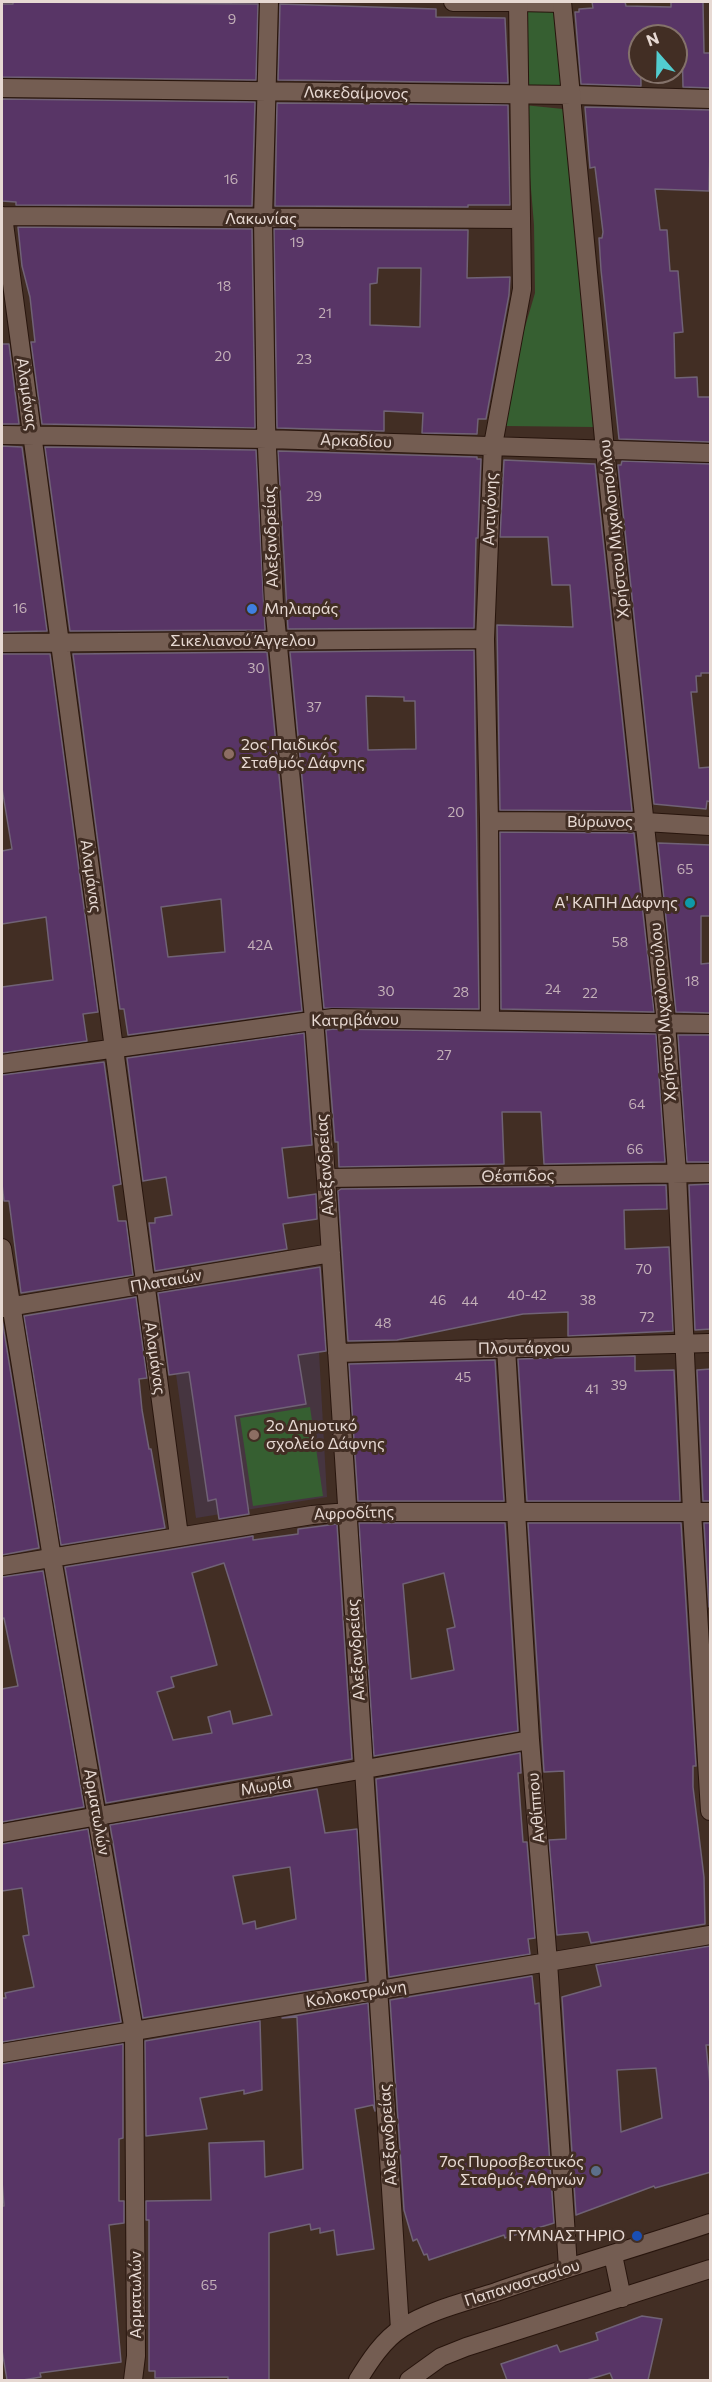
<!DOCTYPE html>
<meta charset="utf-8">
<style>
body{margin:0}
#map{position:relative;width:712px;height:2382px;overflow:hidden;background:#422e24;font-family:Commissioner,sans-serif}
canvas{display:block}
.frame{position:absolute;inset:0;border:3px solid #e7d9d3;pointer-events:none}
.north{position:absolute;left:628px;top:24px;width:60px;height:60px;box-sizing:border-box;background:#422e24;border:2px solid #84726a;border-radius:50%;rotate:340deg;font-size:16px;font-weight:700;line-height:24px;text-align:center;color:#e7d9d3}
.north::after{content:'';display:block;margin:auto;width:21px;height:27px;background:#52cdcf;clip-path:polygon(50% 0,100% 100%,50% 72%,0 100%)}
</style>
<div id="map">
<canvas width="712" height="2382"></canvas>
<div class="frame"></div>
<div class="north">N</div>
</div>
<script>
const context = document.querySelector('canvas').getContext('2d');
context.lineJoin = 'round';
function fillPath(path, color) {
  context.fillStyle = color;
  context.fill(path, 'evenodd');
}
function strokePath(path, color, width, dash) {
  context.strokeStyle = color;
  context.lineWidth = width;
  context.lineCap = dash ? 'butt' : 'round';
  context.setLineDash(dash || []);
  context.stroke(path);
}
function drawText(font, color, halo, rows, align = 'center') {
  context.font = font + ' Commissioner,sans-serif';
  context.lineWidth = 6;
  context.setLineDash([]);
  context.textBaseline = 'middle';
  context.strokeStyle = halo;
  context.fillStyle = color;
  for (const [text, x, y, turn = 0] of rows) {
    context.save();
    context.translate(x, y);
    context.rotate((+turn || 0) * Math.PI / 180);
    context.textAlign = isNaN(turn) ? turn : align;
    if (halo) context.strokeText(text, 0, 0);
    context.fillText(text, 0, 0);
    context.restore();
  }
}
const education = new Path2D(`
 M 319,1352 L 327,1497 L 196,1518 L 176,1374 Z`);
const green = new Path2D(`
 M 522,9 L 554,11 L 562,87 L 523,87 Z
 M 524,105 L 563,109 L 594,427 L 506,426 L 515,361 L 535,293 L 534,225 Z
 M 310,1407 L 323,1496 L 253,1506 L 240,1418 Z`);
const building = new Path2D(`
 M 13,2 L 258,4 L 256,80 L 2,77 L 2,4 L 13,4 Z
 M 592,2 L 625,2 L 626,6 L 671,7 L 671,2 L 703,2 L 704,53 L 711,53 L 711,88 L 683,87 L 682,44 L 676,44 L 676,36 L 640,36 L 641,86 L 581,84 L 575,12 L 579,12 L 579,9 L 593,8 Z
 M 280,4 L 436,9 L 436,17 L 505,18 L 508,83 L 278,80 Z
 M 2,99 L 255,102 L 252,206 L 16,205 L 16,202 L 2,201 Z
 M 277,103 L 508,105 L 510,205 L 468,205 L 468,207 L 275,206 Z
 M 585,107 L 711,110 L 709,191 L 655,189 L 660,230 L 667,230 L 670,271 L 678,271 L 683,332 L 674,333 L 675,378 L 697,377 L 698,397 L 711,397 L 711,442 L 619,439 L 601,270 L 599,238 L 602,238 L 603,232 L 595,167 L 590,168 Z
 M 18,227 L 252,229 L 255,428 L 42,424 L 31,342 L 35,342 L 30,297 L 22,266 Z
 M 274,229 L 468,230 L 467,278 L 510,277 L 509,295 L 486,419 L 478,419 L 477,434 L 422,433 L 423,413 L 384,411 L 384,431 L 277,428 ZM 378,268 L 421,268 L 420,327 L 370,325 L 370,284 L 377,283 Z
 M 2,344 L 9,344 L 19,424 L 2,424 Z
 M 2,446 L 22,447 L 47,631 L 2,632 Z
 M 45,447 L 256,450 L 265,630 L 70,631 Z
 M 278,451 L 477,457 L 477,459 L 481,459 L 478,538 L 476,538 L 474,628 L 288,629 Z
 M 504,460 L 595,464 L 632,811 L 500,810 L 497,625 L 573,627 L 570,585 L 552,585 L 548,537 L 500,537 Z
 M 622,461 L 711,464 L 711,673 L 701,673 L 701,676 L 696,676 L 697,692 L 691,692 L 699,768 L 711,767 L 711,802 L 707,801 L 706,809 L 654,804 L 618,465 L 621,465 Z
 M 474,650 L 479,1009 L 324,1008 L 290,652 ZM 366,696 L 404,697 L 404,701 L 415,701 L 416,749 L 368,750 Z
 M 267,652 L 302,1011 L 128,1035 L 124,1009 L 120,1009 L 73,654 ZM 221,899 L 225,952 L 168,957 L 161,907 Z
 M 2,654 L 50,654 L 98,1012 L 83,1014 L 87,1041 L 2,1053 L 2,987 L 53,980 L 46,917 L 2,924 L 2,851 L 12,849 L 2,788 Z
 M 500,832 L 634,833 L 654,1012 L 501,1009 Z
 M 658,843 L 711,845 L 711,916 L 701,916 L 701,964 L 711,963 L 711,1013 L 676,1012 Z
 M 334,1029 L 656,1034 L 665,1162 L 544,1164 L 541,1112 L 502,1112 L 504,1164 L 339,1167 L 338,1142 L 335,1142 L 326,1030 Z
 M 304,1033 L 312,1145 L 282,1148 L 288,1198 L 316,1194 L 317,1219 L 283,1224 L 287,1249 L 155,1271 L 149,1223 L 155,1223 L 155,1218 L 172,1215 L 166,1177 L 143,1181 L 127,1058 Z
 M 678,1035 L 711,1035 L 711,1162 L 687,1162 Z
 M 104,1062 L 121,1184 L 113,1186 L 118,1221 L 126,1221 L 133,1275 L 21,1293 L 9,1201 L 4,1201 L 2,1184 L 2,1075 Z
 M 711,1184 L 711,1329 L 695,1330 L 689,1185 Z
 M 666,1185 L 667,1209 L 624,1210 L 625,1249 L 669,1247 L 673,1331 L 568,1336 L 568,1312 L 523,1314 L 397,1340 L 348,1341 L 338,1191 L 341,1189 Z
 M 320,1267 L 326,1351 L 298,1355 L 306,1404 L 235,1416 L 249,1514 L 219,1519 L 216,1499 L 208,1501 L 189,1372 L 169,1375 L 158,1293 Z
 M 136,1297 L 147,1378 L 139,1379 L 142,1410 L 149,1449 L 151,1449 L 165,1528 L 61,1545 L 24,1316 Z
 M 2,1319 L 39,1548 L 2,1555 Z
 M 635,1356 L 635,1371 L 674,1370 L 680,1501 L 527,1501 L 518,1359 Z
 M 495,1360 L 504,1501 L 358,1501 L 349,1364 Z
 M 711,1369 L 711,1501 L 703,1501 L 697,1370 Z
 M 359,1523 L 505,1523 L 518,1731 L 374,1756 ZM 444,1573 L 455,1627 L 447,1629 L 454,1670 L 411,1679 L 403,1584 Z
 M 528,1523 L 681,1523 L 696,1766 L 693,1766 L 693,1787 L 704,1877 L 705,1924 L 591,1943 L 588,1932 L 557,1935 L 549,1840 L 566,1839 L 564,1771 L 544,1772 Z
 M 704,1523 L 711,1523 L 711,1607 L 709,1607 Z
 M 337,1524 L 352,1759 L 106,1803 L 65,1567 L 253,1536 L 253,1540 L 298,1534 L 298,1529 ZM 224,1563 L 272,1715 L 233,1724 L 230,1711 L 208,1717 L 212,1733 L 173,1740 L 157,1692 L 174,1687 L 171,1677 L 217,1665 L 192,1573 Z
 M 43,1571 L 84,1807 L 2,1822 L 2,1689 L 18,1686 L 4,1618 L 2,1619 L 2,1577 Z
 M 520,1753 L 521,1773 L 518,1773 L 521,1815 L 523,1842 L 527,1842 L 535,1938 L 528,1939 L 530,1954 L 389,1977 L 376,1779 Z
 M 317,1789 L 325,1833 L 357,1829 L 366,1981 L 143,2018 L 110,1825 ZM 290,1867 L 296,1919 L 256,1929 L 255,1921 L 243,1924 L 233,1876 Z
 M 88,1829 L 121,2022 L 2,2042 L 2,1998 L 6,1998 L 5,1993 L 34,1987 L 23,1936 L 29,1935 L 22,1888 L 2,1891 L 2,1844 Z
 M 710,1946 L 711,2045 L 706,2045 L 711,2094 L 711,2172 L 655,2188 L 654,2186 L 576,2215 L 562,1997 L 601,1986 L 596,1965 ZM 656,2068 L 662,2118 L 621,2132 L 617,2070 Z
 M 532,1976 L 535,2004 L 539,2003 L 554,2223 L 505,2238 L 504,2235 L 429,2260 L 427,2254 L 424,2255 L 417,2239 L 413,2241 L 404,2210 L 390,2000 Z
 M 368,2003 L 375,2111 L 373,2105 L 355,2109 L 374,2249 L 337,2255 L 334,2230 L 320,2233 L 320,2228 L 311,2230 L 310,2224 L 269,2233 L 269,2380 L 228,2380 L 228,2377 L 155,2378 L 155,2371 L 149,2371 L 149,2220 L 146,2220 L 146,2201 L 211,2200 L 209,2143 L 264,2141 L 265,2177 L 303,2169 L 297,2017 L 282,2018 Z
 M 260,2021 L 262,2090 L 244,2094 L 244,2090 L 200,2098 L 207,2129 L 146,2136 L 145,2041 Z
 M 123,2044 L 123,2138 L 119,2139 L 119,2201 L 124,2201 L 124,2223 L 109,2225 L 121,2362 L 40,2373 L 41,2377 L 23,2380 L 7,2380 L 2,2350 L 2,2206 L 4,2206 L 2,2181 L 2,2064 Z
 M 642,2316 L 662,2319 L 648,2380 L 613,2380 L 610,2373 L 587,2380 L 507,2380 L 501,2364 L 557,2345 L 560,2352 L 598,2340 L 596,2333 Z`);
const pedestrian = new Path2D(`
 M 518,2 L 562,3
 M 572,95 L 710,99`);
const minor = new Path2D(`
 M 269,2 L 263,219 L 266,425 L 274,605 L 314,1019 L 326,1178 L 400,2329
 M 453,2 L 518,2
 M 562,2 L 605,450 L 666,1023 L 677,1173 L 692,1512 L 710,1811
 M 2,88 L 572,95
 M 2,216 L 520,219
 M 3,216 L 179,1536
 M 2,435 L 267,439 L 710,453
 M 2,643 L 485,639
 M 489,821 L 645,822 L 710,826
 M 490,1019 L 489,821 L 485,639 L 493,445 L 522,289 L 518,2
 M 2,1064 L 333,1018 L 710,1024
 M 326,1178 L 710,1173
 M 2,1248 L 52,1558 L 134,2031 L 136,2356 L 133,2380
 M 2,1308 L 331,1253
 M 506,1348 L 530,1740 L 548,1962 L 568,2267
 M 337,1353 L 710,1343
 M 2,1566 L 312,1515 L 348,1512 L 710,1512
 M 2,1833 L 530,1740
 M 2,2053 L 710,1935`);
const tertiary = new Path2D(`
 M 613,2255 L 622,2298
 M 358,2380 C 369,2362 383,2340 402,2328 C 430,2310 465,2302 496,2292 C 567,2267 639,2247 710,2223
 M 409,2380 L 441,2357 L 466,2347 L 710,2269`);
const markers = [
 [252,609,6,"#3f7fe0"],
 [229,754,6,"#8d6e63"],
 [690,903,6,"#0f9aa8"],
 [254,1435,6,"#8d6e63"],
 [596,2171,6,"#5c6f8a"],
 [637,2236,6,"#1a4fb4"]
];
const numberNames = [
 ["9",232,19],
 ["16",231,179],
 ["19",297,242],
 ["18",224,286],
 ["21",325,313],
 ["20",223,356],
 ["23",304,359],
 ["29",314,496],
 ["16",20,608],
 ["30",256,668],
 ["37",314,707],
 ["20",456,812],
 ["65",685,869],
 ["58",620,942],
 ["42Α",260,945],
 ["18",692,981],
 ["24",553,989],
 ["30",386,991],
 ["28",461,992],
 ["22",590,993],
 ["27",444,1055],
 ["64",637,1104],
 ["66",635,1149],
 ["70",644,1269],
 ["40-42",527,1295],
 ["46",438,1300],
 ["38",588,1300],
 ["44",470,1301],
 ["72",647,1317],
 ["48",383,1323],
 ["45",463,1377],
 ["39",619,1385],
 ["41",592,1389],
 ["65",209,2285]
];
const streetNames = [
 ["Λακεδαίμονος",356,93,1],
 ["Λακωνίας",261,219],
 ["Αλαμάνας",27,394,82],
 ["Αρκαδίου",356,441,2],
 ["Αντιγόνης",490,509,-88],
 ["Χρήστου Μιχαλοπούλου",614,529,-96],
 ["Αλεξανδρείας",271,537,-92],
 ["Σικελιανού Άγγελου",243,641],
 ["Βύρωνος",600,822],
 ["Αλαμάνας",91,876,82],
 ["Χρήστου Μιχαλοπούλου",663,1012,-95],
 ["Κατριβάνου",355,1020,-1],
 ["Αλεξανδρείας",325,1165,-94],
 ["Θέσπιδος",518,1176,-1],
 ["Πλαταιών",166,1281,-10],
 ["Πλουτάρχου",524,1348,-1],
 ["Αλαμάνας",155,1358,82],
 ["Αφροδίτης",354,1513,-2],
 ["Αλεξανδρείας",356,1650,-94],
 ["Μωρία",266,1786,-10],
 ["Ανθίππου",536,1808,-95],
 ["Αρματωλών",97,1812,80],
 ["Κολοκοτρώνη",356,1994,-9],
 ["Αλεξανδρείας",388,2135,-94],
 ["Παπαναστασίου",522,2283,-18],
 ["Αρματωλών",136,2295,-90]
];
const poiNames = [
 ["Μηλιαράς",264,609],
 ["2ος Παιδικός",241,745],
 ["Σταθμός Δάφνης",241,763],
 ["Α' ΚΑΠΗ Δάφνης",678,903,"right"],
 ["2ο Δημοτικό",266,1426],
 ["σχολείο Δάφνης",266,1444],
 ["7ος Πυροσβεστικός",584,2162,"right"],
 ["Σταθμός Αθηνών",584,2180,"right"],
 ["ΓΥΜΝΑΣΤΗΡΙΟ",625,2236,"right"]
];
fillPath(education, '#463540');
fillPath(green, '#365f31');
fillPath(building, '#583566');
strokePath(building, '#706276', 1.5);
strokePath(pedestrian, '#28150d', 20);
strokePath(minor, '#28150d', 20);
strokePath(tertiary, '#28150d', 20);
strokePath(pedestrian, '#745d52', 18);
strokePath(minor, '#745d52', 18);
strokePath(tertiary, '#745d52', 18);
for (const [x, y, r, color] of markers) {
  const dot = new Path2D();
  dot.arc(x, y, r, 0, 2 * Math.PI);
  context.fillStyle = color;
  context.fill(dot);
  strokePath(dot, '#422e24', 2);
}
drawText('14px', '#c3b0b8', null, numberNames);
drawText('16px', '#e7d9d3', '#422e24', streetNames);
drawText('16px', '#e7d9d3', '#422e24', poiNames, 'left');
</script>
